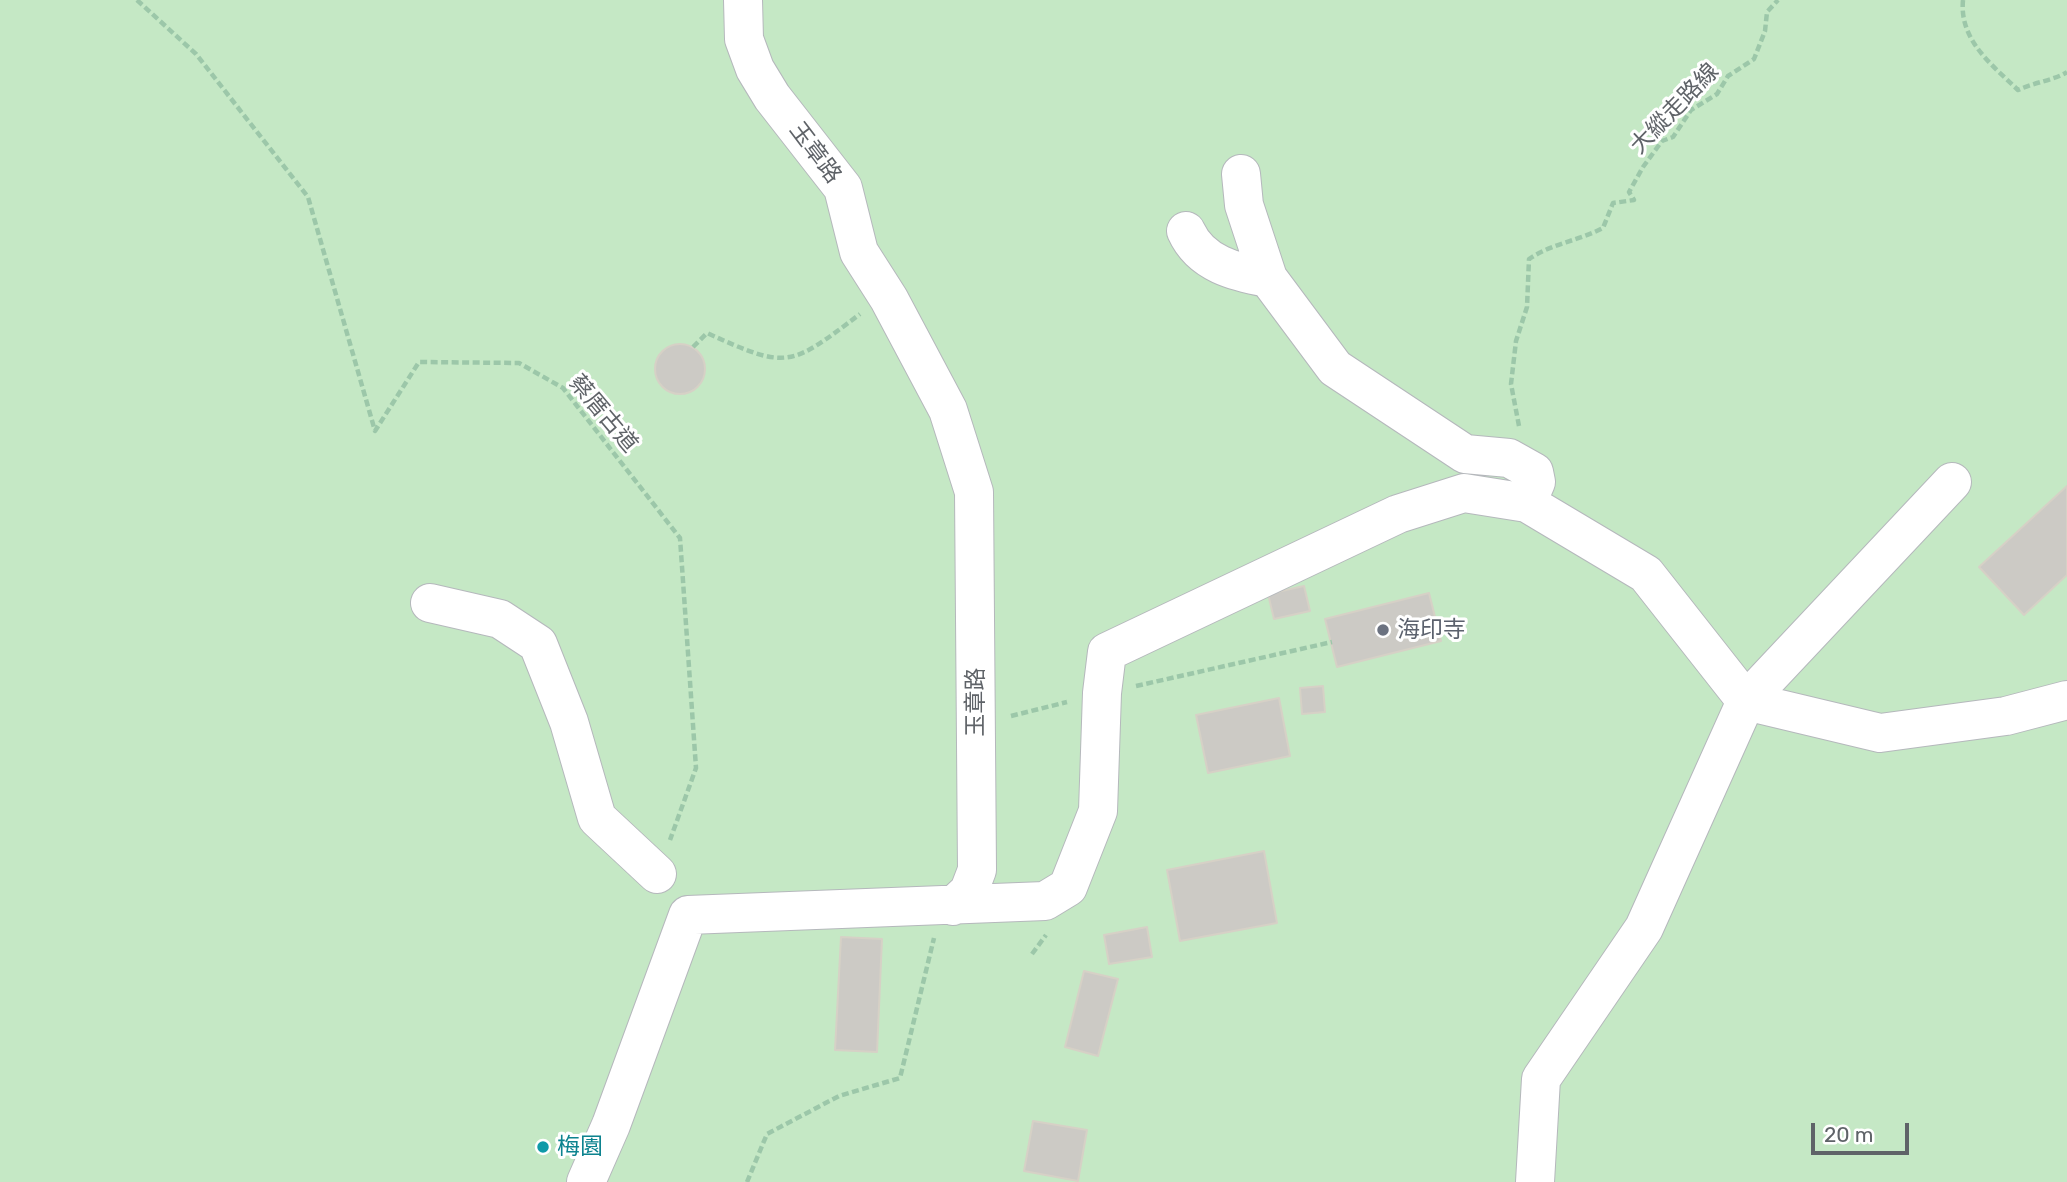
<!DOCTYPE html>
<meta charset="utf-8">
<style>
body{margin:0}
#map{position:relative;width:2067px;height:1182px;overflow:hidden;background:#f1efe8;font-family:Rubik,sans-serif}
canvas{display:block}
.scale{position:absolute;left:1811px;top:1123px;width:98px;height:32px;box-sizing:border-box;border:4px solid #5f6368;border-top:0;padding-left:9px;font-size:21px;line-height:24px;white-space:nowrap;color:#5f6368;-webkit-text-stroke:5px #fff;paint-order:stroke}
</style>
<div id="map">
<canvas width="2067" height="1182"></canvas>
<div class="scale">20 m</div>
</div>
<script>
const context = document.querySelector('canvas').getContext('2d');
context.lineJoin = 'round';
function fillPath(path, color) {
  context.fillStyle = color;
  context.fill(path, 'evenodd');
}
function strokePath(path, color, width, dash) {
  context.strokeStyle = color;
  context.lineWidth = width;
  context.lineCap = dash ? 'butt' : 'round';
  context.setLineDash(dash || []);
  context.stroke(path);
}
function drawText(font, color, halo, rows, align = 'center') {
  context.font = font + ' Rubik,"Noto Sans TC",sans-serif';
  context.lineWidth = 6;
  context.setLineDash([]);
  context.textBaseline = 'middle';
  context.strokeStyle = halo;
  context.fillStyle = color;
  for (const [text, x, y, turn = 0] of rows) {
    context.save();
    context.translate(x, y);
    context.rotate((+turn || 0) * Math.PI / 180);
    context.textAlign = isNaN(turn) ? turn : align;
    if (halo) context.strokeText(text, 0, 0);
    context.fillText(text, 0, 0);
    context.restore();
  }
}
const green = new Path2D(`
 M 0,0 L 2067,0 L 2067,1182 L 0,1182 Z`);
const building = new Path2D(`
 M655 369a25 25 0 1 1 50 0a25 25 0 1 1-50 0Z
 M 2067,486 L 2067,575 L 2024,615 L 1979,567 Z
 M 1304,586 L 1310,611 L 1274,619 L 1268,594 Z
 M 1429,593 L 1441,641 L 1337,667 L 1325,619 Z
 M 1323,686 L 1325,712 L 1302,714 L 1300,688 Z
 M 1279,698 L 1290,756 L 1208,773 L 1196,715 Z
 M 1264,851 L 1277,923 L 1180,941 L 1167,870 Z
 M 1147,927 L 1152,957 L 1109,964 L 1104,935 Z
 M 841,937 L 882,939 L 877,1052 L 835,1050 Z
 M 1084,971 L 1118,979 L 1098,1056 L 1065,1047 Z
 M 1033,1121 L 1087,1130 L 1078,1181 L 1024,1171 Z`);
const path = new Path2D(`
 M 137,0 L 196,54 L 308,197 L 375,431 L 419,362 L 519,363 L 563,388 L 680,538 L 696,768 L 670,840
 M 1963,0 C 1959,40 1992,65 2018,90 C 2035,82 2055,80 2067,72
 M 693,347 L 707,333 C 788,370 790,367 860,314
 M 1519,426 L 1511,384 L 1516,341 L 1527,307 L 1529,259 C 1553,243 1578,241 1603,228 L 1613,203 L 1634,200 L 1629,192 L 1643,167 L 1662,141 L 1673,137 L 1691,110 L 1717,94 L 1728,76 L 1754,59 L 1765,31 L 1767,12 L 1778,0
 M 1136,686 L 1332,642
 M 1011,716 L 1067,702
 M 1032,954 L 1046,935
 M 747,1182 L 767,1134 L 839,1096 L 900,1078 L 934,938`);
const minor = new Path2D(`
 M 743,0 L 744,39 L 755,69 L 772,97 L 843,188 L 859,252 L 889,299 L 948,410 L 974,492 L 977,870 L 969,891 L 953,906
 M 1241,174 L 1244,205 L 1268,278
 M 1186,231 C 1201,264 1235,272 1268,278 L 1335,368 L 1465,454 L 1509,458 L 1534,472 L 1536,482 L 1527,503
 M 430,603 L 500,619 L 538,644 L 569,722 L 597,818 L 657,874
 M 586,1182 L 611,1125 L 688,915 L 1045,901 L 1068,887 L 1098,811 L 1102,693 L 1107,652 L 1398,514 L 1464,493 L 1527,503 L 1646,574 L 1746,701 L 1880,733 L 2006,716 L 2067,700
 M 1535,1182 L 1541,1079 L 1644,928 L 1746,701 L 1952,482`);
const markers = [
 [1383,630,7,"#6b7280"],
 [543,1147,7,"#0f9aa8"]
];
const streetNames = [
 ["大縱走路線",1675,109,-46],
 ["玉章路",815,153,53],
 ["蔡厝古道",603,414,50],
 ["玉章路",976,702,-90]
];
const worshipNames = [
 ["海印寺",1397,630]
];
const cultureNames = [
 ["梅園",557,1147]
];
fillPath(green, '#c5e8c5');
fillPath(building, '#cccac5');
strokePath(building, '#d6d1c6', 2);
strokePath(minor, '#b5b8bc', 40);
strokePath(path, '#9cc7a9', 4.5, [7, 3.5]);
strokePath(minor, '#fff', 38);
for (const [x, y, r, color] of markers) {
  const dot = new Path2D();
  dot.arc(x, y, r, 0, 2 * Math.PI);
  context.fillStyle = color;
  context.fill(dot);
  strokePath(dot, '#fff', 2.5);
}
drawText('23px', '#5f6368', '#fff', streetNames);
drawText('23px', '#5b616d', '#fff', worshipNames, 'left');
drawText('23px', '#0d838f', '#fff', cultureNames, 'left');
</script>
